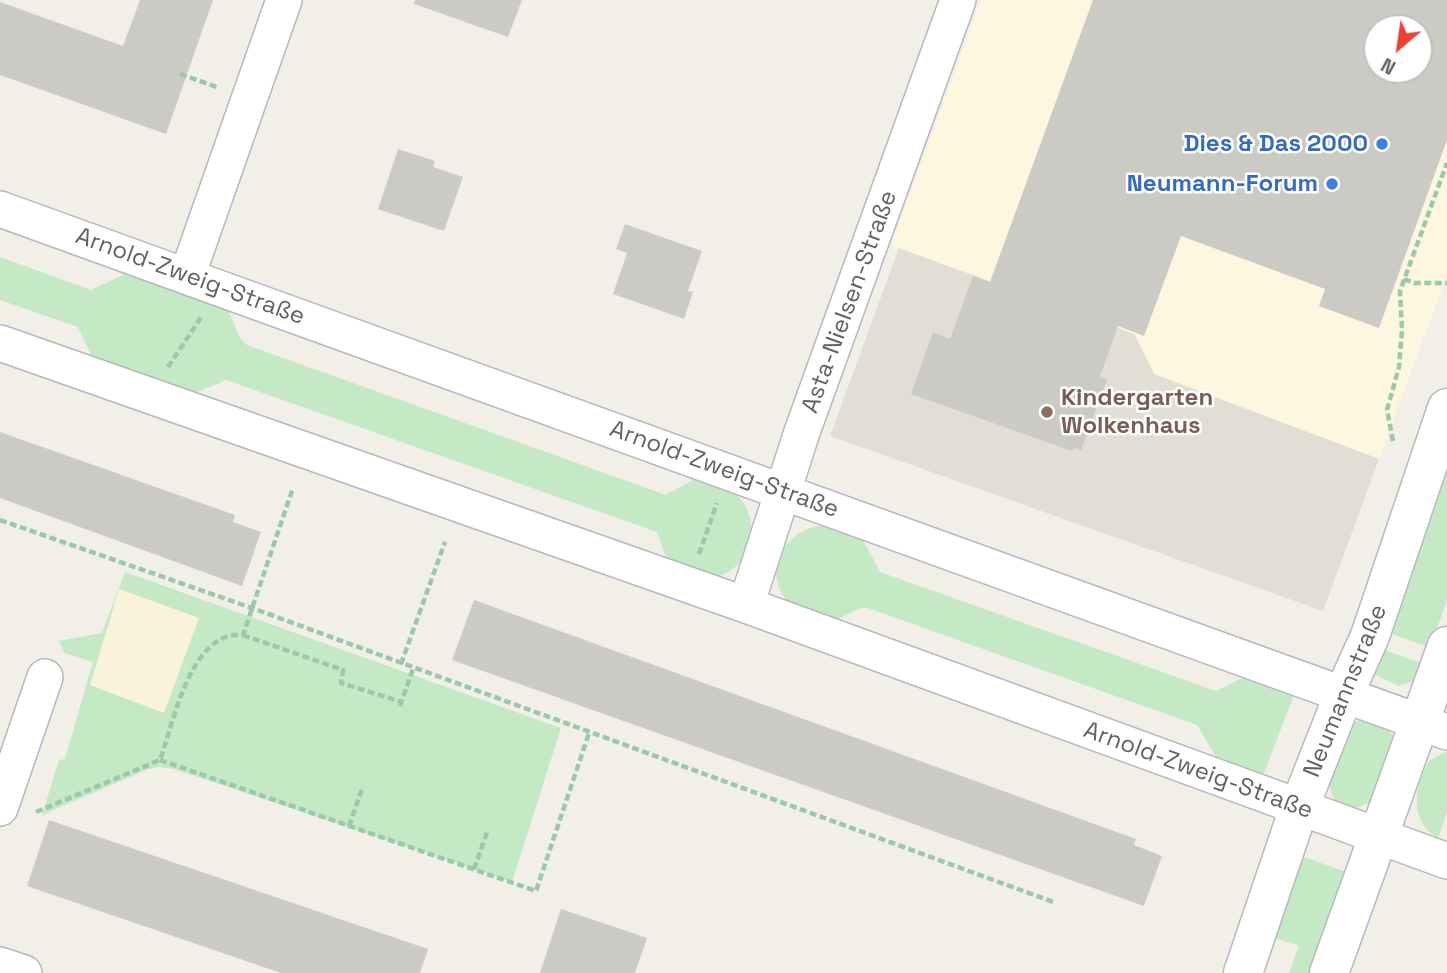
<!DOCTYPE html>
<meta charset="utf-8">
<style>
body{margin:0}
#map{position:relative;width:1447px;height:973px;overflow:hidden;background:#f1efe8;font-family:"Space Grotesk",sans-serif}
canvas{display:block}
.north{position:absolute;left:1363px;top:14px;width:70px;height:70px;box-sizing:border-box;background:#fff;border:2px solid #bfc1c3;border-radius:50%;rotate:209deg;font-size:19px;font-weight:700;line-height:28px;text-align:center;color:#5f6368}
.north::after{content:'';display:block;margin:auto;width:24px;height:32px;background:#ea4335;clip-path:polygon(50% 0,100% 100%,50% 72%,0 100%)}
</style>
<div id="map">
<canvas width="1447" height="973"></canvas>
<div class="north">N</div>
</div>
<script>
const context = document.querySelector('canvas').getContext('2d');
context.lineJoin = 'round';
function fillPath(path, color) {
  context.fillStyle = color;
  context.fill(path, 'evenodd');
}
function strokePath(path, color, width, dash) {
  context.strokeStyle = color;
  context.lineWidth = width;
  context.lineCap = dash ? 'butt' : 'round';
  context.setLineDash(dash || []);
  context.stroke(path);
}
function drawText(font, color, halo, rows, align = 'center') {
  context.font = font + ' "Space Grotesk",sans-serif';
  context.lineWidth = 5;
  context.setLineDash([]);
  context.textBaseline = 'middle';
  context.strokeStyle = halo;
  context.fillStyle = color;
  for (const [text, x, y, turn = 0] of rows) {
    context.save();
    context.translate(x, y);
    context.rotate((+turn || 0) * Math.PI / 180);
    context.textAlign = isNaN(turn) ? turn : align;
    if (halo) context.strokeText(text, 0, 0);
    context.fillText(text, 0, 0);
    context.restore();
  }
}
const commercial = new Path2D(`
 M 981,0 L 1447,0 L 1447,275 L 1379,459 L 1154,374 L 1134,334 L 891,246 ZM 1377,28 L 1419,28 L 1419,70 L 1377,70 Z`);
const education = new Path2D(`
 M 899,248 L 1134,334 L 1154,374 L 1379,459 L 1323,611 L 830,436 Z`);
const green = new Path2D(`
 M 0,257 L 91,290 L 125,274 L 228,310 L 240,338 L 247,345 L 666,495 L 698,477 C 713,483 731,487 741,500 C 765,528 745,583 703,576 C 692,573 679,567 668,563 L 657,532 L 226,380 L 193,394 L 92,357 L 78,327 L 0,300 Z
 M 1447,452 L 1447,600 L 1430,648 L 1381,630 Z
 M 825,525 L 862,538 L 880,572 L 1216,691 L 1249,675 L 1294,695 L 1264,773 L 1250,772 L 1218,760 L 1197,725 L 868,608 L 861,608 L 834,621 C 822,617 803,615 793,607 C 758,576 783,528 825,525 Z
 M 125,572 L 561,728 L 512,882 L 174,769 L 158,767 L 146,770 L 42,815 L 59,760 L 65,759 L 93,662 L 65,653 L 59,641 L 102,633 Z
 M 1376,647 L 1424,664 L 1416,680 L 1399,686 L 1373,674 Z
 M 1362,718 L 1387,726 L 1394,738 L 1372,802 L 1353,809 L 1334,800 L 1328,782 L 1351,724 Z
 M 1447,751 L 1447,813 L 1438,838 C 1408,821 1414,786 1430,760 Z
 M 1301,856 L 1349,873 L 1312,973 L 1289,973 L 1299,946 L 1272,937 Z`);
const sand = new Path2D(`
 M 119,589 L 199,618 L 164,713 L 90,685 Z`);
const building = new Path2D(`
 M 140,0 L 213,0 L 166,134 L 0,75 L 0,2 L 123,46 Z
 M 415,0 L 522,0 L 508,37 L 414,4 Z
 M 1093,0 L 1447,0 L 1447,140 L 1379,328 L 1319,306 L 1325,289 L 1181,236 L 1144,336 L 1118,326 L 1100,376 L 1107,379 L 1081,450 L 1074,448 L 1072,451 L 911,394 L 933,332 L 950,339 L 973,276 L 990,282 ZM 1377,28 L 1419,28 L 1419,70 L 1377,70 Z
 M 398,149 L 435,161 L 433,167 L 463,177 L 444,231 L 378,209 Z
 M 625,224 L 702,251 L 688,291 L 693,292 L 684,319 L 613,294 L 627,253 L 616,249 Z
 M 0,432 L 235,515 L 233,522 L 261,532 L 242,586 L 0,498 Z
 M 474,600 L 1136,839 L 1134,845 L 1162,856 L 1144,906 L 452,660 Z
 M 49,820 L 428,949 L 420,973 L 281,973 L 27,886 Z
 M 561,909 L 647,938 L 635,973 L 540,973 Z`);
const path = new Path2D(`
 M 180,74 L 217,87
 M 1404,279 L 1414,283 L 1447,283
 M 168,367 L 202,316
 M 1393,441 L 1387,410 L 1399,367 L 1402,330 L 1400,291 L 1447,163
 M 0,520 L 252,608 L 1056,903
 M 699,554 L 717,503
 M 243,635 L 343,670 L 341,683 L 402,702
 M 401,664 L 445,542
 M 400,706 L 413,669
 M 160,760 L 536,891 L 589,733
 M 36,812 L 160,760 C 173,724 191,629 243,635 L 293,488
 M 349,826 L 363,786
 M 474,869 L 488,830`);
const street = new Path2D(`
 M 0,209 L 1447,732
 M 187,276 L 284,0
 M 0,343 L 746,605 L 1447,861
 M 746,605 L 802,432 L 958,0
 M 0,808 L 45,677
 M 0,965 L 24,973`);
const secondary = new Path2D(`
 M 1243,973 L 1299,808 L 1344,694 L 1370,636 L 1447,408
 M 1329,973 L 1447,646`);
const markers = [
 [1382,144,7,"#3f7fe0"],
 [1332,184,7,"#3f7fe0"],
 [1047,412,7,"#8d6e63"]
];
const shopNames = [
 ["Dies & Das 2000",1368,144],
 ["Neumann-Forum",1318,184]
];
const streetNames = [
 ["Arnold-Zweig-Straße",190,277,20],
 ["Asta-Nielsen-Straße",850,302,-70],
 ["Arnold-Zweig-Straße",724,470,20],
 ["Neumannstraße",1346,691,-68],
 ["Arnold-Zweig-Straße",1198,771,20]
];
const educationNames = [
 ["Kindergarten",1061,398],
 ["Wolkenhaus",1061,426]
];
fillPath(commercial, '#fef7e0');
fillPath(education, '#e1ded6');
fillPath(green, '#c5e8c5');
fillPath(sand, '#fbf3d9');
fillPath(building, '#cccac5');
strokePath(street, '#b5b8bc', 38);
strokePath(secondary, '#b6babf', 41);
strokePath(path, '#9cc7a9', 4.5, [7, 3.5]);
strokePath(street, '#fff', 35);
strokePath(secondary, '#fff', 38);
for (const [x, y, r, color] of markers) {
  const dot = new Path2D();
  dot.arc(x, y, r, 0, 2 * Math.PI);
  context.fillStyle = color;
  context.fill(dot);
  strokePath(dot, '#fff', 2.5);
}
drawText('bold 24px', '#366cbe', '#fff', shopNames, 'right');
drawText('24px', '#5f6368', '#fff', streetNames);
drawText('bold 24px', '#785e54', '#fff', educationNames, 'left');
</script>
